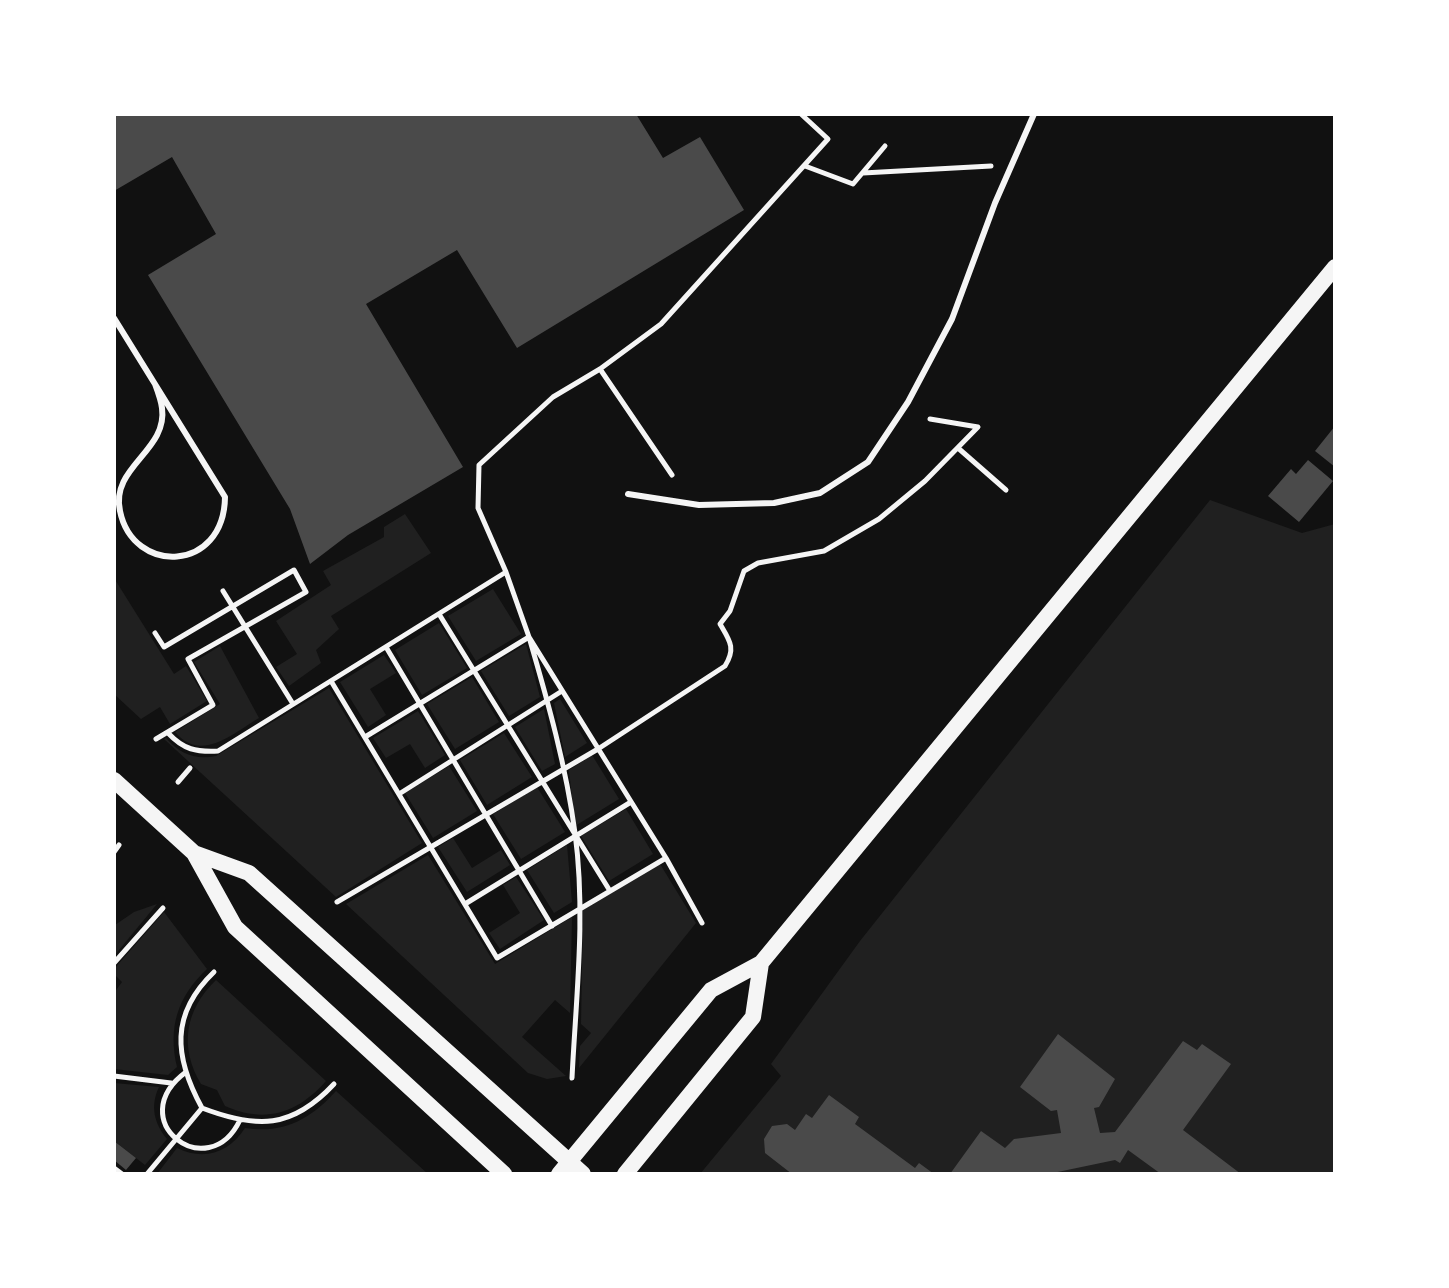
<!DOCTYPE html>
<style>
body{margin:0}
#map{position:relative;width:1449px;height:1288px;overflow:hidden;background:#111;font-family:Barlow,sans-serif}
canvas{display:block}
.frame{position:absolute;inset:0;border:116px solid #fff;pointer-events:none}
</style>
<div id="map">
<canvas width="1449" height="1288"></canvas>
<div class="frame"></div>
</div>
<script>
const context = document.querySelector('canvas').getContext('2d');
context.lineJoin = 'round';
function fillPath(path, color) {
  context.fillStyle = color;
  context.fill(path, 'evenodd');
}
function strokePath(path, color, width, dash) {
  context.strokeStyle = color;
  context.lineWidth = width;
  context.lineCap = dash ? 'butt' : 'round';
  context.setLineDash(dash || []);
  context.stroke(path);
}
const green = new Path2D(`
 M 1210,500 L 1302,533 L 1335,524 L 1335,1174 L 700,1174 L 781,1076 L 771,1064 L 860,941 Z
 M 405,514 L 431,553 L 331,616 L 339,629 L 316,650 L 321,663 L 289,686 L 276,667 L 297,654 L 276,621 L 331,585 L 323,571 L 384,537 L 384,527 Z
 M 114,578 L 174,674 L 186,666 L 207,701 L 170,724 L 160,707 L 141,719 L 114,694 Z
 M 493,589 L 521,634 L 476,661 L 448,616 Z
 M 439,623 L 467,668 L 422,695 L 395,650 Z
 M 526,644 L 540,697 L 509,716 L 481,671 Z
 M 220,646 L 259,718 C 232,734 201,763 175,732 L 220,704 L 194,662 Z
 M 384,655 L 396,673 L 370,689 L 386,715 L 368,727 L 340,682 Z
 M 472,677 L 499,722 L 455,749 L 427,704 Z
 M 329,688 L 422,843 L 336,897 L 164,739 L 166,738 C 180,754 195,760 216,756 Z
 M 560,699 L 587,743 L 565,757 L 554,703 Z
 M 544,709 L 555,764 L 542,771 L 515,727 Z
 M 418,711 L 445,755 L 425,768 L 410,744 L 386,758 L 373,738 Z
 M 504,733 L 532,777 L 487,805 L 460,760 Z
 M 592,755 L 619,799 L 575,826 L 569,770 Z
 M 449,766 L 477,811 L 433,838 L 405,793 Z
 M 537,787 L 565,832 L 521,859 L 493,814 Z
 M 626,809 L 653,854 L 609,881 L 581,836 Z
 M 453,838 L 472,868 L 501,850 L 510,865 L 467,892 L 438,847 Z
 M 567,845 L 572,902 L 554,913 L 527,870 Z
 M 428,855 L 495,964 L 572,917 L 570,1013 L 555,1000 L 522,1037 L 566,1076 L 547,1079 L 528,1073 L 346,904 Z
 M 660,864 L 696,923 L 579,1068 L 580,1046 L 591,1033 L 581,1024 L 583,910 Z
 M 516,877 L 544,920 L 500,949 L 489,933 L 520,913 L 503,885 Z
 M 157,904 L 114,956 L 115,925 L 134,912 Z
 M 164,912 L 207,969 C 177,997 168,1028 177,1067 L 168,1075 L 114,1069 L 114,993 L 122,982 L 114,974 L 114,969 Z
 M 216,980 L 326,1081 C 298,1113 265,1124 225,1106 L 217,1090 L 201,1084 C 179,1047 185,1010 216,980 Z
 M 114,1083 L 159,1087 C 150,1106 154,1123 167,1139 L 145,1165 L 114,1141 Z
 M 336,1091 L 428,1174 L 157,1174 L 177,1148 C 204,1161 229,1153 245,1128 C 284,1134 311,1119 336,1091 Z`);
const building = new Path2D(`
 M 114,114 L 636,114 L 663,158 L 700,137 L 744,210 L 517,348 L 457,250 L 366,304 L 463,467 L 348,535 L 310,564 L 290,509 L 148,275 L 216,234 L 172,157 L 114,191 Z
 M 1335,426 L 1335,467 L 1315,451 Z
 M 1308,460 L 1333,481 L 1299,522 L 1268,496 L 1291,469 L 1296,474 Z
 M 1058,1034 L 1115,1079 L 1099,1107 L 1094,1108 L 1100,1133 L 1115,1132 L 1183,1041 L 1197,1050 L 1202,1044 L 1231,1064 L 1183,1130 L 1241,1174 L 1161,1174 L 1128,1150 L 1120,1163 L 1115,1160 L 1048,1174 L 950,1174 L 981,1131 L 1005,1148 L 1014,1139 L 1061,1133 L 1057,1110 L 1051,1111 L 1020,1087 Z
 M 829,1095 L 859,1117 L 855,1124 L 915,1168 L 919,1163 L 934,1174 L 792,1174 L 765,1153 L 764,1139 L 772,1126 L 787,1124 L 795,1130 L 806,1114 L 812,1118 Z
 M 114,1141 L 136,1158 L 126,1170 L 114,1160 Z`);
const path = new Path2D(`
 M 805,166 L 853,184 L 885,146
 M 863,173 L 991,166
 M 600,369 L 672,475
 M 958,448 L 1006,490
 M 223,591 L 293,704
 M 439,614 L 610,891
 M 155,633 L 164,647 L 294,570 L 306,592 L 188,659 L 213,705 L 156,739
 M 386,647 L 552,926
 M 331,681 L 497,958 L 666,858
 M 168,733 C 184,750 196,752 218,751 L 506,572
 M 365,737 L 529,637 C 548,702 566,766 575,833 C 586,914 576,997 572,1078
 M 178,782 L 190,768
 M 399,794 L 562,691
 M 114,852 L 119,845
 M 337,902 L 598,749 L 725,666 C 736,648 730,641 720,624 L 730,611 L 744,571 L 758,563 L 824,551 L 879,519 L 925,481 L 978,427 L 930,419
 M 465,904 L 631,802
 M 702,923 L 666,858 L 529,637 L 506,572 L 478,508 L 479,465 L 553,397 L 600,369 L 661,324 L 828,139 L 801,114
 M 114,963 L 163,908
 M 214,972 C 170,1014 174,1057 202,1108 C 257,1129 292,1129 334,1084
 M 186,1072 C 121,1120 208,1187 240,1120
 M 114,1076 L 171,1083
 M 114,1168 L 122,1174
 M 147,1174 L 202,1108`);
const service = new Path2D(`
 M 114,318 L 225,497 C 224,573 133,575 120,511 C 110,467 168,451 162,408 C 161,400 158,392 155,384
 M 628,494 L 699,505 L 774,503 L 820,493 L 868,462 L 908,402 L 952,319 L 995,203 L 1034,114`);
const secondary = new Path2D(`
 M 114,780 L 194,853 L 235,927 L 504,1174
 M 194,853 L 249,873 L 583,1174
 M 559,1174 L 711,990 L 761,963 L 1335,267
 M 625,1174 L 753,1017 L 761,963`);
fillPath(green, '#202020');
fillPath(building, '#4a4a4a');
strokePath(path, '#f5f5f5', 5);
strokePath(service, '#f5f5f5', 6);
strokePath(secondary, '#f5f5f5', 16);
</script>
